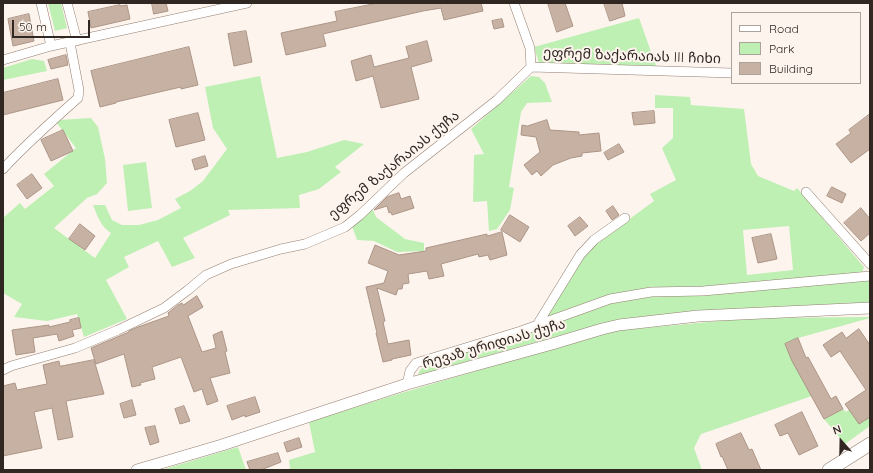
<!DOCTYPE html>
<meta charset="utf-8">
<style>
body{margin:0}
#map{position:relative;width:873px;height:473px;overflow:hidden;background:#fdf4ee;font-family:Quicksand,sans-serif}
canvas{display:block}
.frame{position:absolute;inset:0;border:4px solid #302722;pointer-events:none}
.legend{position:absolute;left:731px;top:12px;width:130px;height:72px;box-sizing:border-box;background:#fdf4ee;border:1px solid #aba29c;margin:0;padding:5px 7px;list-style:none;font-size:12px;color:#302722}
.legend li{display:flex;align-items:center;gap:8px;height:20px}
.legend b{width:20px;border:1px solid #aba29c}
.north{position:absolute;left:821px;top:421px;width:40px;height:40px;-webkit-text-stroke:3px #fdf4ee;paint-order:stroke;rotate:340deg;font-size:11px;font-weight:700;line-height:16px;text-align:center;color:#302722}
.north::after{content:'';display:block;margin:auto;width:14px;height:18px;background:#302722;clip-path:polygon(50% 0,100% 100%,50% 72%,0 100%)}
.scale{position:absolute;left:12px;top:20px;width:78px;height:18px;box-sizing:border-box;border:2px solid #302722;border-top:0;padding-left:5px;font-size:12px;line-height:14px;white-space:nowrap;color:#302722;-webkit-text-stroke:3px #fdf4ee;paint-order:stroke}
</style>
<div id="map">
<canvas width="873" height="473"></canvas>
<div class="frame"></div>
<ul class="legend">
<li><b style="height:5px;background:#fff"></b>Road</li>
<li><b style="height:11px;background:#beefb3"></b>Park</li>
<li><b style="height:11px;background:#c7b1a2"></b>Building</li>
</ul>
<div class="north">N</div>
<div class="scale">50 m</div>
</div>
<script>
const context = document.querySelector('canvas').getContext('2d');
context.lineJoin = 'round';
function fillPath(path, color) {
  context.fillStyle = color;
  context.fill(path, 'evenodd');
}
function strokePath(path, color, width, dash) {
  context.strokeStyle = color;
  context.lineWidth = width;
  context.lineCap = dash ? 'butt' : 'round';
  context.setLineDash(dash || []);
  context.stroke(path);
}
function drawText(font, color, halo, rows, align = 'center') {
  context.font = font + ' Quicksand,"Noto Sans Georgian",sans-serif';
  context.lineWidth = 4;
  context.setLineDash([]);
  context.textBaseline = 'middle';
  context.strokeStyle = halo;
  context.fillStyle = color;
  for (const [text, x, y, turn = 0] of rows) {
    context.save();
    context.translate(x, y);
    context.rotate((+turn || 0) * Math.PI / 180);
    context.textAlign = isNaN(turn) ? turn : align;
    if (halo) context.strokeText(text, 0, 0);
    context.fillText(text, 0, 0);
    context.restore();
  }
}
const green = new Path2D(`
 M 48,3 L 61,3 L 67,28 L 55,31 Z
 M 639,18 L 656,66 L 539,63 L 534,47 Z
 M 32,59 L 44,61 L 47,71 L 3,80 L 3,68 Z
 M 260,76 L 277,158 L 307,152 L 344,140 L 364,144 L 335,167 L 341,172 L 319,189 L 299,195 L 300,208 L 228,210 L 230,215 L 183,238 L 195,258 L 172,267 L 158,241 L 124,257 L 129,267 L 106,280 L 127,319 L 84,337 L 77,314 L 47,321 L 14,317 L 22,304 L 3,293 L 3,218 L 20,203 L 25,209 L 54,186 L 44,174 L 76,148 L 56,122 L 58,120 L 91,118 L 98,127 L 105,159 L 107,183 L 97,194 L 87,198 L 54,228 L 95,258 L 111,233 C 101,227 97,215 93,205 L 105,205 L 112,220 L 122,225 L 139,225 L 158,220 L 181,208 L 175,199 L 190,191 L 203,181 L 227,149 L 213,128 L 205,87 Z
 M 531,76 L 539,77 L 545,83 L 552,102 L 527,103 L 521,112 L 509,187 L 514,188 L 510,210 L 497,229 L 489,231 L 487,201 L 473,202 L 474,155 L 484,154 L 471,129 Z
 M 655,95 L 690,97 L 691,105 L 744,109 L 751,164 L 758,176 L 794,191 L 797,188 L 864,267 L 862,273 L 646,291 L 548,318 L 545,315 L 579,261 L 597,243 L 654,201 L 650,194 L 676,180 L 662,148 L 673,138 L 673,108 L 655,108 ZM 789,226 L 793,270 L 747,275 L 743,230 Z
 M 146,162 L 152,208 L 128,211 L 123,165 Z
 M 372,208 L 376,217 L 405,239 L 424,243 L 424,251 L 397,252 L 374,241 L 357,240 L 352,226 Z
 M 870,280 L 870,304 L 583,329 L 418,375 L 420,370 L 425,366 L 618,301 L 641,297 Z
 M 870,317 L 870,318 L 798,338 L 785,344 L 812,396 L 701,434 L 694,448 L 702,470 L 450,470 L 449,468 L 448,470 L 286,470 L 290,469 L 289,460 L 315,452 L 309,422 L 398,394 L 612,331 L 751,318 Z
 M 870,395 L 870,426 L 845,444 L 824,419 L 843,409 L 846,412 Z
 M 238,447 L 246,470 L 161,470 Z`);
const building = new Path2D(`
 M 152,3 L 166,3 L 168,11 L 154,14 Z
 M 378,3 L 481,3 L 483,11 L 444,20 L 441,8 L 423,11 L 323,34 L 326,46 L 286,55 L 281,33 L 337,21 L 335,12 Z
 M 548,3 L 565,3 L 573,26 L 557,32 Z
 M 604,3 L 622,3 L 625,16 L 610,21 Z
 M 120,5 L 120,6 L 127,5 L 130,19 L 91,28 L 88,12 Z
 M 29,14 L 34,41 L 13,46 L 8,19 Z
 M 502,19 L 504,27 L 494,29 L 492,21 Z
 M 246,31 L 252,62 L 234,66 L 228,34 Z
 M 427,41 L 432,61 L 411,67 L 419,99 L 381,108 L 373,76 L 356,81 L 351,61 L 371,55 L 374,67 L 409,58 L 406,47 Z
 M 189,47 L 198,85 L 181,89 L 181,87 L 116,102 L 116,103 L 100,107 L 91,71 Z
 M 66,55 L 68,65 L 51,69 L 48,60 Z
 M 58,79 L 63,100 L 3,115 L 3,93 Z
 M 654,111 L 655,123 L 634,125 L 632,113 Z
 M 198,113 L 205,140 L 176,147 L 169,120 Z
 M 870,114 L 870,149 L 851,163 L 836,144 L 851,133 L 849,130 Z
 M 547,120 L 550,130 L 579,132 L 579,135 L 599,133 L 601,151 L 582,153 L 582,156 L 571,158 L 553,165 L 541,176 L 537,171 L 532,175 L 524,165 L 540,152 L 536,137 L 521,135 L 522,125 L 527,126 Z
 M 63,130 L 73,151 L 51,161 L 41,140 Z
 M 619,144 L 624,152 L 608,160 L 604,153 Z
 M 205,156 L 208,166 L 195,170 L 192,160 Z
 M 32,174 L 42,188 L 27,199 L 17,185 Z
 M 832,187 L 846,194 L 842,203 L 827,196 Z
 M 399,193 L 401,199 L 410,196 L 414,208 L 392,215 L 391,212 L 389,213 L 387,206 L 374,210 L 387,197 Z
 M 613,206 L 619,215 L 612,220 L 606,211 Z
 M 861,208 L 870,219 L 870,233 L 861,241 L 844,223 Z
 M 510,215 L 529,227 L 520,242 L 501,230 Z
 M 580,217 L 588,226 L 575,236 L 568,226 Z
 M 80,224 L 95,236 L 85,250 L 69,239 Z
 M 502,232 L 507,255 L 490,260 L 488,255 L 479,257 L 478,254 L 441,264 L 444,276 L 429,279 L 427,271 L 408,274 L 409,283 L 403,284 L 402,289 L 398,289 L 396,295 L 377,288 L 385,321 L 383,322 L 388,344 L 409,340 L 411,355 L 392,359 L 392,360 L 383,362 L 376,333 L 377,333 L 366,287 L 384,283 L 388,271 L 368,263 L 375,245 L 399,255 L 426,251 L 426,248 L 487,234 L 487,236 Z
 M 771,234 L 777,259 L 758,263 L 752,238 Z
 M 197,296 L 203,307 L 188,316 L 202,352 L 216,348 L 213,335 L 222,331 L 227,351 L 225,352 L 230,373 L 210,378 L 218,401 L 207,405 L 202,389 L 194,392 L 181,357 L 152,367 L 155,379 L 140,383 L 141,385 L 132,387 L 124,354 L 96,364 L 91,348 L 129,332 L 129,331 L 138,327 L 169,316 L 168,313 L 178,305 L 182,303 L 183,305 Z
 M 79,318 L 81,328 L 72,330 L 74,336 L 59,341 L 57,334 L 33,338 L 35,352 L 16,355 L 12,330 L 49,325 L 49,327 L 70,322 L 70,320 Z
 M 859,329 L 870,345 L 870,417 L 859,424 L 845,404 L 866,390 L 840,351 L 831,357 L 823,345 L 842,332 L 846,338 Z
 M 798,338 L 806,358 L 808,357 L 831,399 L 836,396 L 843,409 L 824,419 L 792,361 L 785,344 Z
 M 94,360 L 104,394 L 66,401 L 73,437 L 58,440 L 52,408 L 34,412 L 42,448 L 3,456 L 3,386 L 15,383 L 17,390 L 47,384 L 43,365 L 59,361 L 60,366 Z
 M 255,397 L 260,412 L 245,417 L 245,415 L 232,420 L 227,406 Z
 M 132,400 L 136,415 L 124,418 L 120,404 Z
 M 184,406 L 190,421 L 180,424 L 175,409 Z
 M 802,412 L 818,446 L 799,455 L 788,433 L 780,436 L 775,425 Z
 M 155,426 L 159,442 L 150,445 L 145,428 Z
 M 741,433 L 749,450 L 752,449 L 761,470 L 728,470 L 722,456 L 721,457 L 716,444 Z
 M 299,438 L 302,447 L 287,452 L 284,443 Z
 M 278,453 L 281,462 L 261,470 L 250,470 L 247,462 Z`);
const minor = new Path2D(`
 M 41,3 L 51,46
 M 67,3 L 77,41
 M 3,60 L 51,46 L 247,3
 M 531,67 L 732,73
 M 3,169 C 26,144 52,121 78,98 L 79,90 L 70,43
 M 806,192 L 870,264
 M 537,325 L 580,255 L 594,240 L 625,218
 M 3,370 L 11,366 L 75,348 L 118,330 L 164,308 L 188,290 L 206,275 L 231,264 L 281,249 L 305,244 L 345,227 L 360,215 L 404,173 L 497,100 L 531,67 L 530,48 L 514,3
 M 407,384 L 410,371 L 416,363 L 521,331 L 610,299 L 651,292 L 703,291 L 870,276`);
const tertiary = new Path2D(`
 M 137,470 L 222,445 L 407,384 L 552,344 L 602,329 L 619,325 L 698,316 L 870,308`);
const secondary = new Path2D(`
 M 829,470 L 870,444`);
const streetNames = [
 ["ეფრემ ზაქარაიას III ჩიხი",632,56,2],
 ["ეფრემ ზაქარაიას ქუჩა",394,165,-39],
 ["რევაზ ურიდიას ქუჩა",494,344,-16]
];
fillPath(green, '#beefb3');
fillPath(building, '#c7b1a2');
strokePath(building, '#ac9587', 1);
strokePath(minor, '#947f71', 10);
strokePath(tertiary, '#947f71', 12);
strokePath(secondary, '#947f71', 14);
strokePath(minor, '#fff', 9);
strokePath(tertiary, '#fff', 11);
strokePath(secondary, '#fff', 13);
drawText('14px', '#302722', '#fdf4ee', streetNames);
</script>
